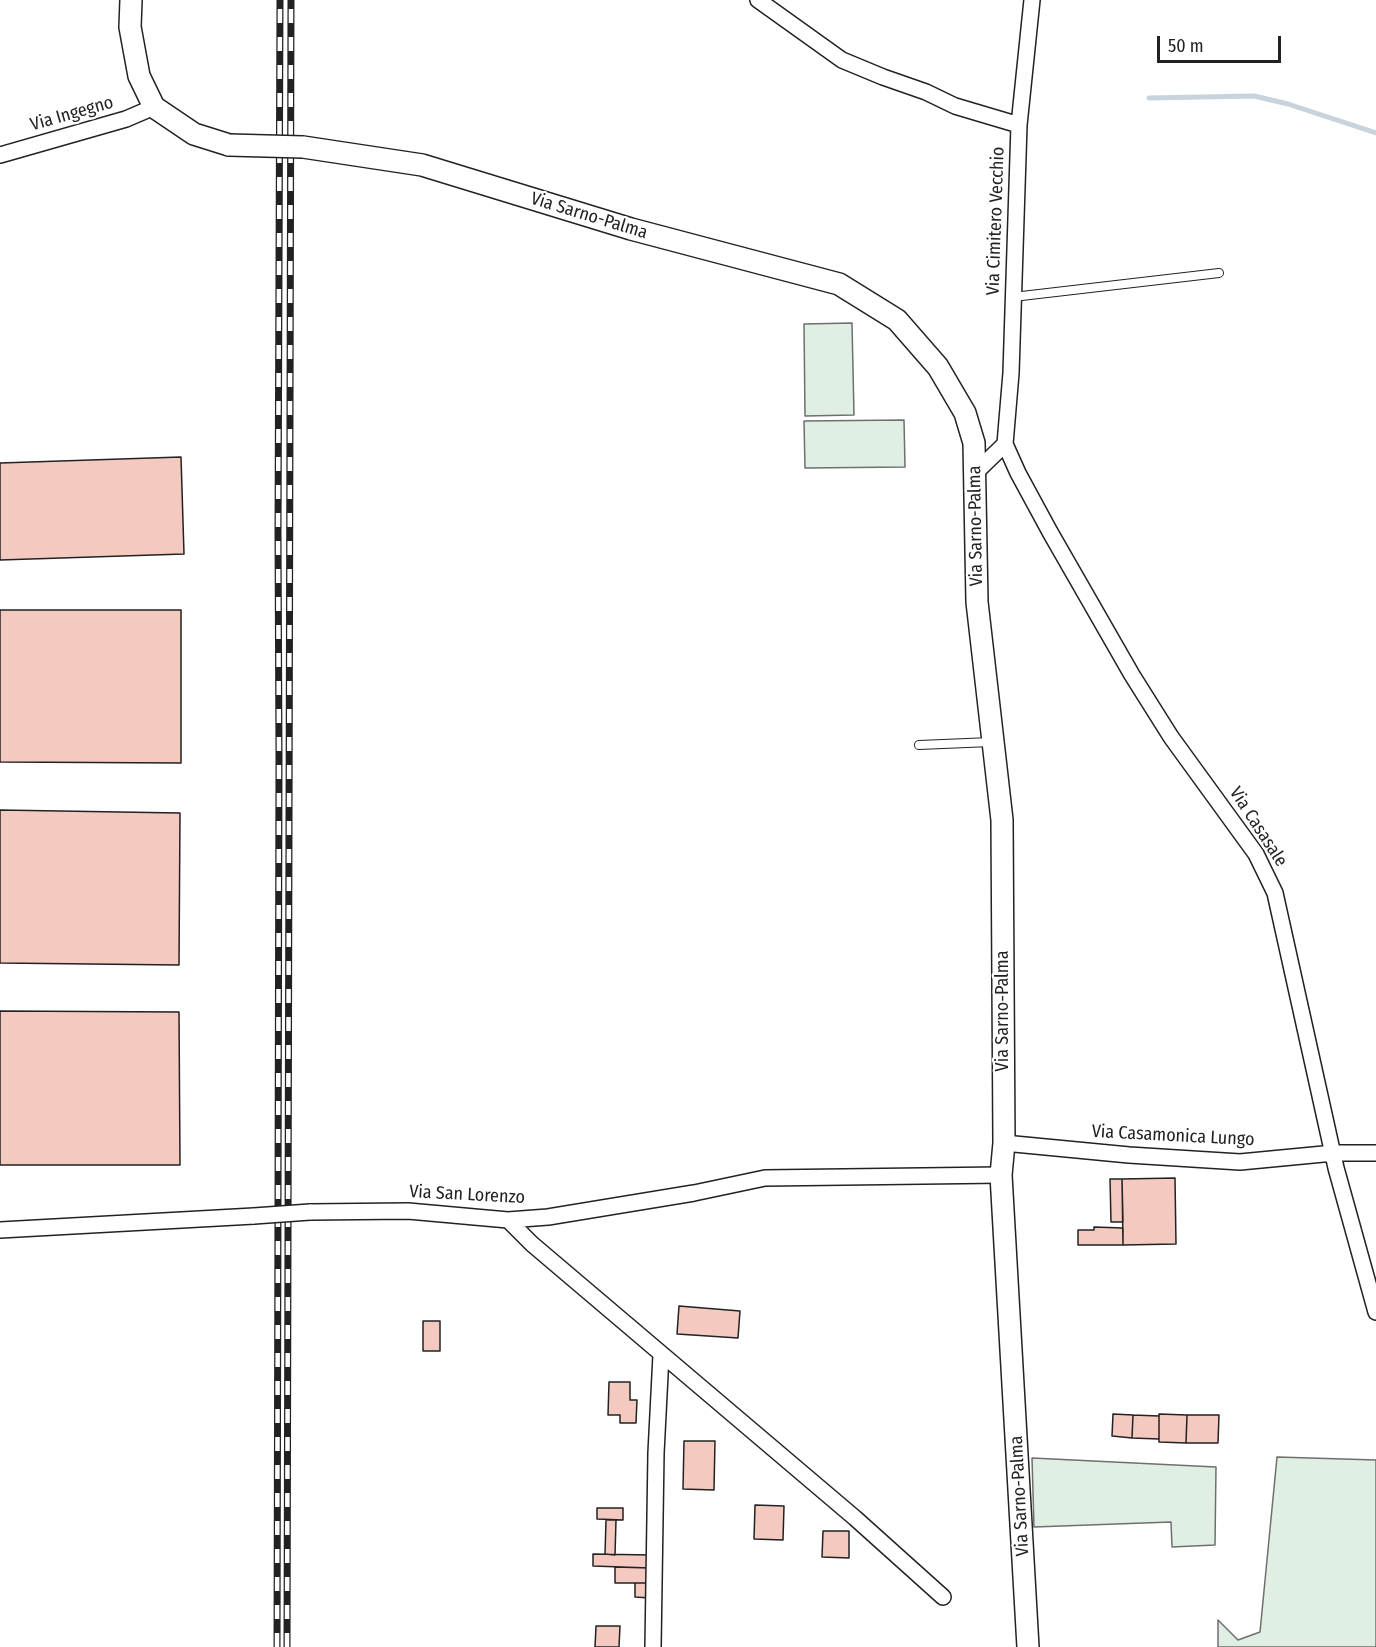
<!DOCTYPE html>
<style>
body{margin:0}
#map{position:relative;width:1376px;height:1647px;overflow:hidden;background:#fff;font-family:"Fira Sans Condensed",sans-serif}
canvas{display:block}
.scale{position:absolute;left:1157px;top:36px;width:124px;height:27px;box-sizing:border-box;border:3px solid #222;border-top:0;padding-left:8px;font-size:18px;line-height:21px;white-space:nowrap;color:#222;-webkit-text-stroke:4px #fff;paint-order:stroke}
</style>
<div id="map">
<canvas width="1376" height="1647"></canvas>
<div class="scale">50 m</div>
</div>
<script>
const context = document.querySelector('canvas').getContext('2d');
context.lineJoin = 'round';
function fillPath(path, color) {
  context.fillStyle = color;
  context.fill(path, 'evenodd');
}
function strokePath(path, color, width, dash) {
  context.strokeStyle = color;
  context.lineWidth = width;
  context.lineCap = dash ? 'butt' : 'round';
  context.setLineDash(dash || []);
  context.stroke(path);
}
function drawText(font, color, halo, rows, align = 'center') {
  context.font = font + ' "Fira Sans Condensed",sans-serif';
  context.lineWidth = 4.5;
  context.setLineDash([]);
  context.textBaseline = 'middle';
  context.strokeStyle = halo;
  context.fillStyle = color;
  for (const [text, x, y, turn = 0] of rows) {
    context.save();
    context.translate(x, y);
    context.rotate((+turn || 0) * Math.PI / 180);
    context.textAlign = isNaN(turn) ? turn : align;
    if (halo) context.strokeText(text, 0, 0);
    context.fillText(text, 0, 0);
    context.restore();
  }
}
const green = new Path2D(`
 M 852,323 L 854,415 L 805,416 L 804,324 Z
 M 904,420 L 905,467 L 805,468 L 804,421 Z
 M 1277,1457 L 1376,1460 L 1376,1647 L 1218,1647 L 1218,1620 L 1238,1640 L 1260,1632 Z
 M 1032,1458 L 1216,1467 L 1215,1545 L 1172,1547 L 1171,1522 L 1034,1527 Z`);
const stream = new Path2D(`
 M 1149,98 L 1254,96 L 1288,104 L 1376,133`);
const building = new Path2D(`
 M 181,457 L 184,554 L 0,560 L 0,463 Z
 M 0,610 L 181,610 L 181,763 L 0,762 Z
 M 0,810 L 180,813 L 179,965 L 0,963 Z
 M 0,1011 L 179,1012 L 180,1165 L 0,1165 Z
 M 1175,1178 L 1176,1244 L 1123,1245 L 1122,1179 Z
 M 1110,1179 L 1122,1179 L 1123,1222 L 1111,1222 Z
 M 1094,1227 L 1123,1228 L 1123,1245 L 1078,1245 L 1078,1230 L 1094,1230 Z
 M 679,1306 L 740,1311 L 738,1338 L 677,1334 Z
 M 423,1321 L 440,1321 L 440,1351 L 423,1351 Z
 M 609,1382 L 630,1382 L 630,1400 L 637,1400 L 636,1423 L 620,1423 L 620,1415 L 608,1415 Z
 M 1113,1414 L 1133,1415 L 1132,1438 L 1112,1436 Z
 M 1159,1414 L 1187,1415 L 1186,1443 L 1159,1442 Z
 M 1133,1415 L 1159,1416 L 1159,1439 L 1132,1438 Z
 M 1187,1415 L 1219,1415 L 1218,1443 L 1186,1443 Z
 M 684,1441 L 715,1441 L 714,1490 L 683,1489 Z
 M 755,1505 L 784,1506 L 783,1540 L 754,1539 Z
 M 597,1508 L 623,1508 L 623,1520 L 597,1519 Z
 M 606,1520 L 616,1520 L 615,1555 L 605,1554 Z
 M 823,1531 L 849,1531 L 849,1558 L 822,1557 Z
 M 593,1554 L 651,1555 L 650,1568 L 593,1566 Z
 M 615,1567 L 650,1568 L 650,1583 L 615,1583 Z
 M 635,1583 L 650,1583 L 650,1598 L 635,1597 Z
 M 596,1626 L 620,1626 L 619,1647 L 595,1647 Z`);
const service = new Path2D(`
 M 1013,297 L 1219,273
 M 919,745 L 991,742`);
const minor = new Path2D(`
 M 758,0 L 842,60 L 883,77 L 926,92 L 955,106 L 1019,125
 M 1032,0 L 1019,125 L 1011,373 L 1005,444 L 1018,473 L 1050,532 L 1132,675 L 1171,737 L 1256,854 L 1275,893 L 1336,1168 L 1376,1312
 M 0,155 L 126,119 L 154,107
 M 974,474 L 1005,444
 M 1004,1143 L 1129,1155 L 1240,1162 L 1334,1153 L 1376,1153
 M 310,1212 L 408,1211 L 508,1220 L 548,1217 L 694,1193 L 765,1178 L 1001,1175
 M 508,1220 L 532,1244 L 855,1518 L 943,1597
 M 0,1230 L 254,1216
 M 653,1647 L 656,1453 L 661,1355`);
const secondary = new Path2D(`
 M 131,0 L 130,27 L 139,76 L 154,107 L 194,134 L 229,145
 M 303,147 L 422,165 L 631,229 L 839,284 L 897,320 L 938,367 L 965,413 L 974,443 L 977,602 L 1002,820 L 1004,1143 L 1001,1175 L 1028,1647`);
const rail = new Path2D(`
 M 277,1647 L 279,757 L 278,533 L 280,0
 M 287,1647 L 291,0`);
const minorBridge = new Path2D(`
 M 254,1216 L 310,1212`);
const secondaryBridge = new Path2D(`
 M 229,145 L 303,147`);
const streetNames = [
 ["Via Ingegno",72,114,-16],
 ["Via Sarno-Palma",589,216,17],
 ["Via Cimitero Vecchio",996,221,-88],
 ["Via Sarno-Palma",976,526,-91],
 ["Via Casasale",1258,827,57],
 ["Via Sarno-Palma",1003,1011,-90],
 ["Via Casamonica Lungo",1173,1136,3],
 ["Via San Lorenzo",467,1195,3],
 ["Via Sarno-Palma",1020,1496,-93]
];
fillPath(green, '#e0efe3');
strokePath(green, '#6f6f6f', 1.5);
strokePath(stream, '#c7d3dd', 5);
fillPath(building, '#f3c9c0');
strokePath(building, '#222', 1.5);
strokePath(service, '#222', 10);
strokePath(minor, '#222', 18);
strokePath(secondary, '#222', 24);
strokePath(service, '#fff', 8);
strokePath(minor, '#fff', 15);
strokePath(secondary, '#fff', 21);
strokePath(rail, '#222', 7);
strokePath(rail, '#fff', 4.5, [14]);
strokePath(minorBridge, '#222', 18, []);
strokePath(secondaryBridge, '#222', 24, []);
strokePath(minorBridge, '#fff', 15);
strokePath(secondaryBridge, '#fff', 21);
drawText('18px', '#222', '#fff', streetNames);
</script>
